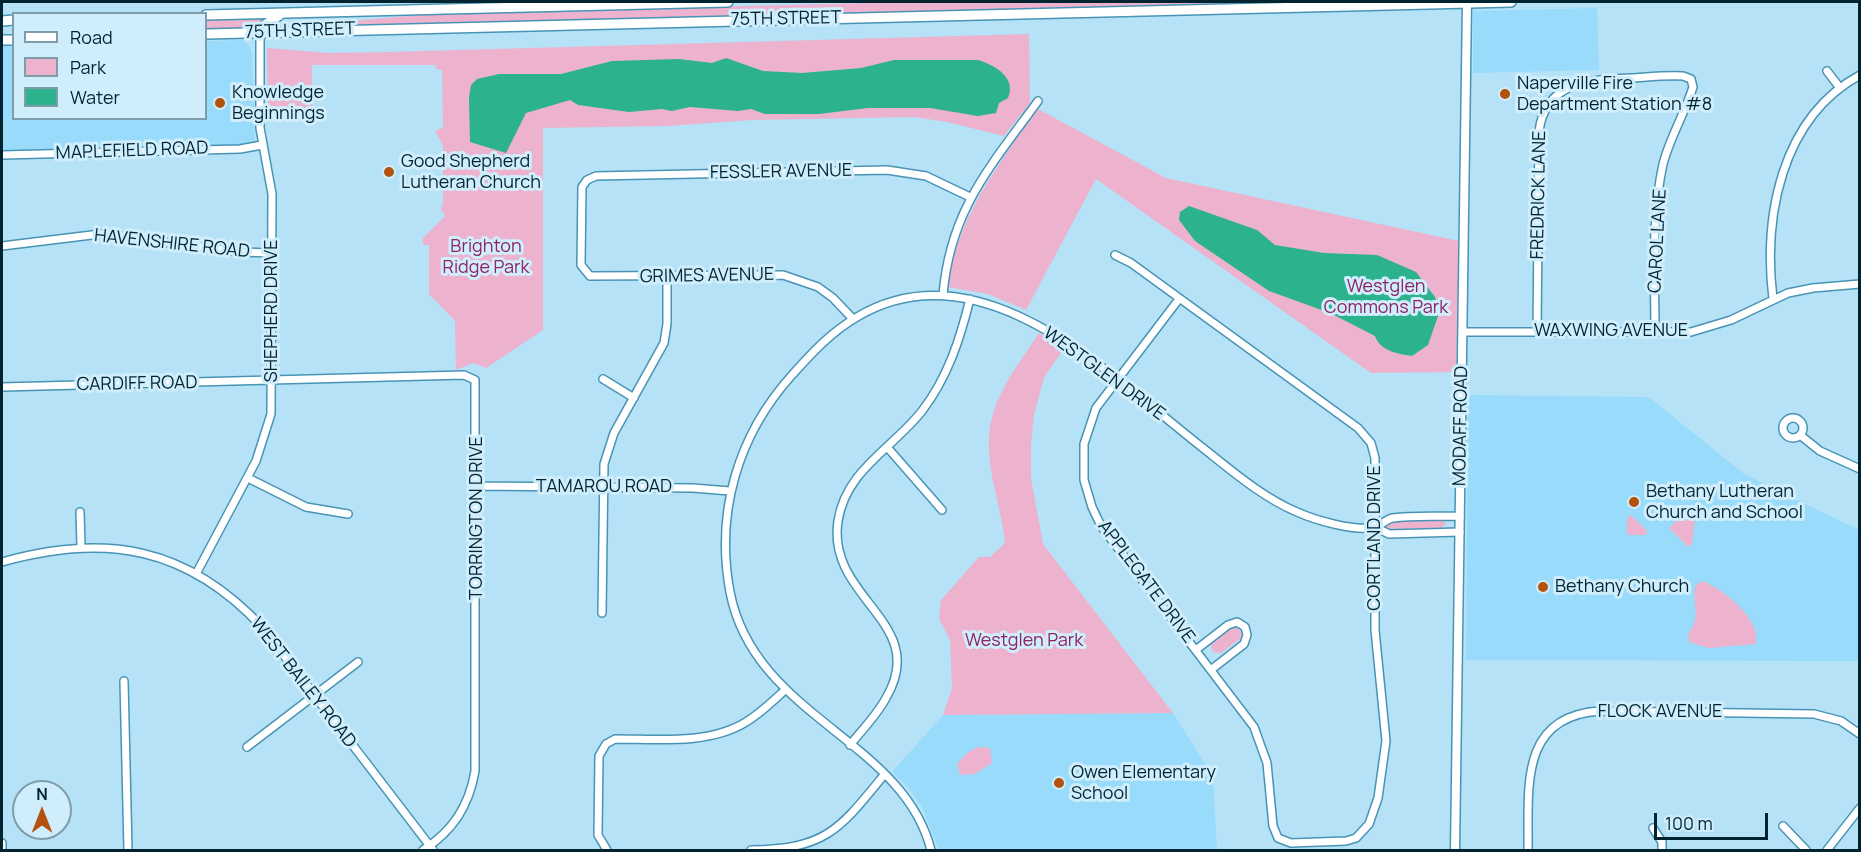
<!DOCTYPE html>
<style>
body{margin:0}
#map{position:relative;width:1861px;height:852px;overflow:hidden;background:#b6e2f7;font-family:Manrope,sans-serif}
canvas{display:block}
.frame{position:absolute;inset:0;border:3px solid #022431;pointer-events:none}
.legend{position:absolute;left:12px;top:12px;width:195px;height:108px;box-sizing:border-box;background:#d0edfb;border:2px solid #7e9daa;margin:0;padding:8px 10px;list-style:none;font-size:18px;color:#022431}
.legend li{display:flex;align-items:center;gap:12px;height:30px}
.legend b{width:30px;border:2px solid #7e9daa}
.north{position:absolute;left:12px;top:780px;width:60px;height:60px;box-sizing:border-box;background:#d0edfb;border:2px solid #7e9daa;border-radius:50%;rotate:0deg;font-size:16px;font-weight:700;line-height:24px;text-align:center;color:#022431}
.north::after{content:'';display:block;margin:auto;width:21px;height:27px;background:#b3520d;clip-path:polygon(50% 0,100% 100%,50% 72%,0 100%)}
.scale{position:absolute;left:1654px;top:813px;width:114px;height:27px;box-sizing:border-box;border:3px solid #022431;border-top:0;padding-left:8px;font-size:18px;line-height:21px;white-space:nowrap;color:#022431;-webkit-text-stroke:4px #d0edfb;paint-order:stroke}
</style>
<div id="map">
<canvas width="1861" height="852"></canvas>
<div class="frame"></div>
<ul class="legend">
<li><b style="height:8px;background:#fff"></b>Road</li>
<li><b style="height:16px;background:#edb2ce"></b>Park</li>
<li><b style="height:16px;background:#2cb28c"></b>Water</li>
</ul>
<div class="north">N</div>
<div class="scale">100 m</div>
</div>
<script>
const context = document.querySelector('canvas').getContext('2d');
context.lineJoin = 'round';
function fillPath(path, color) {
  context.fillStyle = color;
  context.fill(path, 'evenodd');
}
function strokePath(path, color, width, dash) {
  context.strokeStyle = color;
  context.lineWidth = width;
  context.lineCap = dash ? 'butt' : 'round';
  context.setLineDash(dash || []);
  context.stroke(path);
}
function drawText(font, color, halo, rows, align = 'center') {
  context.font = font + ' Manrope,sans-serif';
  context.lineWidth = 6;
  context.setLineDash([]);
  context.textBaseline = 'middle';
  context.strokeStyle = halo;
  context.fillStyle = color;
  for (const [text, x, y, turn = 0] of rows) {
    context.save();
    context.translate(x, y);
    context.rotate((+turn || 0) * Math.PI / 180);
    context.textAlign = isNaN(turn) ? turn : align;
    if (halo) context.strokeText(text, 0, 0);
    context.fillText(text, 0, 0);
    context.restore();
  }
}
const built = new Path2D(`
 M 1597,8 L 1599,70 L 1473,73 L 1473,11 Z
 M 243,40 L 250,47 L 252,54 L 255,147 L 2,154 L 2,46 L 13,46 L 14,118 L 206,118 L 206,41 Z
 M 1468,395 L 1649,397 L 1744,474 L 1859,530 L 1859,661 L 1466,660 Z
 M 1173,713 L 1213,777 L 1217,850 L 939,850 L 923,809 L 908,787 L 892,772 L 943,715 Z`);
const green = new Path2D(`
 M 912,2 L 1305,2 L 351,26 L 351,21 L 445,13 Z
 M 264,18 L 264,21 L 252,28 L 206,30 L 206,19 Z
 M 1029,34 L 1030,103 L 1004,136 L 947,122 L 914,117 L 752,120 L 668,126 L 543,128 L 543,330 L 486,368 L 473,363 L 456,370 L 455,321 L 429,294 L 429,245 L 423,245 L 423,238 L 445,216 L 441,209 L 443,204 L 443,145 L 435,131 L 443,128 L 442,70 L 436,69 L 435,65 L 312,65 L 312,115 L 317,116 L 314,120 L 273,121 L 268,116 L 267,48 L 329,53 L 387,52 Z
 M 1038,109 L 1166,178 L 1459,241 L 1456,372 L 1371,373 L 1096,179 L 1026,310 L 988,294 L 948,287 C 955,220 1000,162 1038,109 Z
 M 1039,333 L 1064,349 L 1044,377 L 1034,415 L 1031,444 L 1031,478 L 1043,544 L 1173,713 L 943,715 L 952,688 L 950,640 L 939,619 L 941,600 L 979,557 L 990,557 L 1005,543 C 1001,501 980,456 993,414 C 1001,385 1023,358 1039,333 Z
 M 1631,515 L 1647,531 L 1646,535 L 1627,535 L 1627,519 Z
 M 1681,516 L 1695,519 L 1692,544 L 1688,547 L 1669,528 Z
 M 1442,520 L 1446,523 L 1442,528 L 1388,529 L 1385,525 L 1388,521 Z
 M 1702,581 C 1723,589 1761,618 1756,644 L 1709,648 L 1689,642 L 1688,634 C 1702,618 1692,605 1695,586 Z
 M 1236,627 L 1241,632 L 1241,638 L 1221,653 L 1213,652 L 1211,647 C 1214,638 1227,628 1236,627 Z
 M 978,747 L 990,748 L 992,763 L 975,774 L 960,775 L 957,764 L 967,753 Z`);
const water = new Path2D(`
 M 726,58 L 763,71 L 802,73 L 861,68 L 894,60 L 978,60 C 995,65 1017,78 1008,98 L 999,103 L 996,113 L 978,116 L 930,108 L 868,108 L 819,114 L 765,114 L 751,109 L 738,111 L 690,107 L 672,111 L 662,109 L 629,112 L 578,105 L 570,100 L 526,113 L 506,153 L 470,142 L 469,97 L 471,85 L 477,79 L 499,74 L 561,74 L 612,61 L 679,59 L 712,63 Z
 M 1189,206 L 1257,230 L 1275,245 L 1324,253 L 1377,255 L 1416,272 L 1435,297 L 1439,313 L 1428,345 L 1412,356 C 1399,354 1380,351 1375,336 L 1330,313 L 1269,291 L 1195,241 L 1179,220 L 1180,212 Z`);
const minor = new Path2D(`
 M 1827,71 L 1840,88
 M 2,155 L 240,149 L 262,145
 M 2,246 L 100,234 L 241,252 L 272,253
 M 1115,255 L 1131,263 L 1358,428 L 1371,443 L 1375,458 L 1375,630 L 1386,741 L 1378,798 L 1369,824 L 1356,838 L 1346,841 L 1291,843 L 1278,838 L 1273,826 L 1267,763 L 1254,727 L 1101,526 L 1092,507 L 1084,480 L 1084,444 L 1096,408 L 1179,299
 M 943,295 C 950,210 990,167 1038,101
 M 1773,299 C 1763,217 1781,118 1860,75
 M 853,319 L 833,298 L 818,287 L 783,275 L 590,276 L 581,265 L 582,187 L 587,180 L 596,176 L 887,170 L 926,176 L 970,197
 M 1463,332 L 1691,332 L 1731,320 L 1788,293 L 1813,288 L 1860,284
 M 1537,332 L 1539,131 C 1546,80 1591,80 1631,78 C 1648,77 1666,75 1683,76 L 1691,79 L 1693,87 C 1685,113 1670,137 1663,164 C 1651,219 1655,277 1655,333
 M 603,379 L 634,398
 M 2,387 L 464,375 L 475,380 L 475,771 C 469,806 453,831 423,850
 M1783 428a10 10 0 1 1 20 0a10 10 0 1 1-20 0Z
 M 1800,435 L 1820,451 L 1860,469
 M 887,447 L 942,510
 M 248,478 L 306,507 L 348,514
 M 477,486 L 693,488 L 730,491
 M 80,512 L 81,546
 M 1375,527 L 1389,534 L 1460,532
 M 2,562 C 105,533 187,546 263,628 L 433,850
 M 196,574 L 256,461 L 271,414 L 272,194 L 260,128 L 260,32
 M 602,613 L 604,464 L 614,433 L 664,343 L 667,324 L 667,276
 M 1197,649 L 1228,625 L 1237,622 L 1245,627 L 1247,635 L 1244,644 L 1212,669
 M 124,681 L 128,850
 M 850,745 C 862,730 877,715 886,698 C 931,622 826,599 838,521 C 846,470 892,449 922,411 C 948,377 960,339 970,299
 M 247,747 L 358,662
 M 1783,826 L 1806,850
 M 1653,828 L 1662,842 L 1662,850
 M 2,843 L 2,850
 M 607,850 L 598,835 L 599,756 L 606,744 L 615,739 C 656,739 709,745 746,722 C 761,713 773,701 785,690
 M 751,850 C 826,849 839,830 884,775
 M 931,850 C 903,739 754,717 730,592 C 715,512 738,435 792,375 C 812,353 831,332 857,317 C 981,243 1112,377 1203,448 C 1232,471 1262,497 1297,512 C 1315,520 1355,532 1375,527 C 1382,525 1386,519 1393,518 C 1414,515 1438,517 1460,516
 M 1528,850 C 1529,790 1518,716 1600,711 L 1814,714 L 1841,721 L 1860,734
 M 1827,850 L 1860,808`);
const tertiary = new Path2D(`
 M 1455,850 L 1467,2`);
const secondary = new Path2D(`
 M 206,15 L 728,2
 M 2,21 L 14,20
 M 260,32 L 262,27 L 281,14
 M 206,34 L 1511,2
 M 2,40 L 14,40`);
const markers = [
 [1505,94,6,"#b3520d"],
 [220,103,6,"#b3520d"],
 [389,172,6,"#b3520d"],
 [1634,502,6,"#b3520d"],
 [1543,587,6,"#b3520d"],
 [1059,783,6,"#b3520d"]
];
const streetNames = [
 ["75TH STREET",786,19,-1],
 ["75TH STREET",300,31,-2],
 ["MAPLEFIELD ROAD",132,151,-2],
 ["FESSLER AVENUE",781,172,-1],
 ["FREDRICK LANE",1539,195,-89],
 ["CAROL LANE",1658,241,-87],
 ["HAVENSHIRE ROAD",172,244,6],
 ["GRIMES AVENUE",707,276,-1],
 ["SHEPHERD DRIVE",272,311,-90],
 ["WAXWING AVENUE",1611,331],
 ["WESTGLEN DRIVE",1104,374,36],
 ["CARDIFF ROAD",137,384,-1],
 ["MODAFF ROAD",1461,426,-89],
 ["TAMAROU ROAD",604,487],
 ["TORRINGTON DRIVE",477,518,-90],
 ["CORTLAND DRIVE",1375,538,-90],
 ["APPLEGATE DRIVE",1146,582,53],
 ["WEST BAILEY ROAD",303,683,52],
 ["FLOCK AVENUE",1660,712]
];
const poiNames = [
 ["Naperville Fire",1517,84],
 ["Department Station #8",1517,105],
 ["Knowledge",232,93],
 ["Beginnings",232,114],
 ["Good Shepherd",401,162],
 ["Lutheran Church",401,183],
 ["Bethany Lutheran",1646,492],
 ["Church and School",1646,513],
 ["Bethany Church",1555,587],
 ["Owen Elementary",1071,773],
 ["School",1071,794]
];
const parkNames = [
 ["Brighton",486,247],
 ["Ridge Park",486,268],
 ["Westglen",1386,287],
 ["Commons Park",1386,308],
 ["Westglen Park",1024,641]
];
fillPath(built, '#99dbfa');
fillPath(green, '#edb2ce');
fillPath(water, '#2cb28c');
strokePath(minor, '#4894b5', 10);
strokePath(tertiary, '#4894b5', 11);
strokePath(secondary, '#4894b5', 12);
strokePath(minor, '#fff', 7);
strokePath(tertiary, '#fff', 8);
strokePath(secondary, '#fff', 9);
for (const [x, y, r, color] of markers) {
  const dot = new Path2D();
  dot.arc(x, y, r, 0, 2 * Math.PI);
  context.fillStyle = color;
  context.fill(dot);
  strokePath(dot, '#d0edfb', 2);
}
drawText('18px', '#022431', '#d0edfb', streetNames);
drawText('18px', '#022431', '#d0edfb', poiNames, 'left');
drawText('18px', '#8f2464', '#d0edfb', parkNames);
</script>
